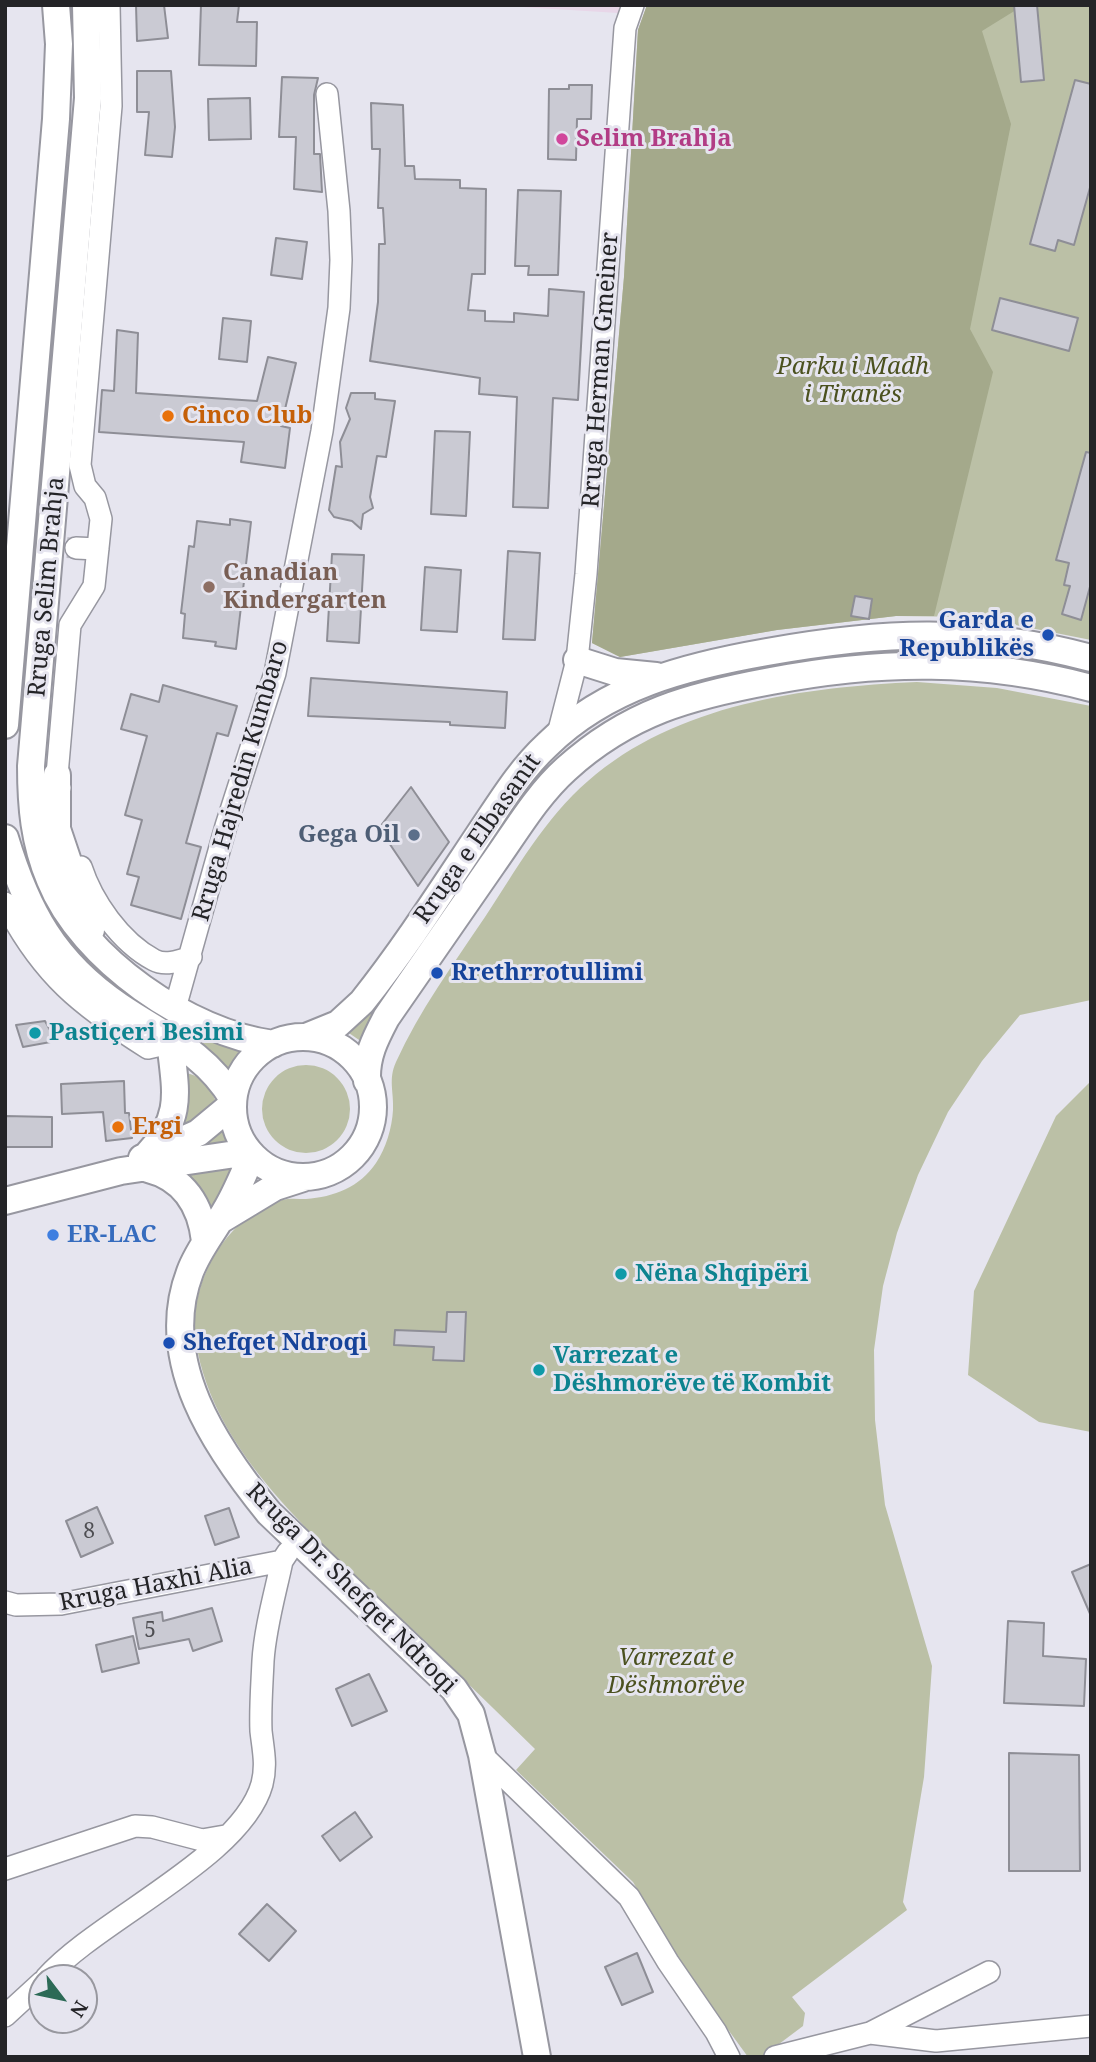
<!DOCTYPE html>
<meta charset="utf-8">
<style>
body{margin:0}
#map{position:relative;width:1096px;height:2062px;overflow:hidden;background:#e6e5ef;font-family:"Noto Serif",serif}
canvas{display:block}
.frame{position:absolute;inset:0;border:7px solid #242427;pointer-events:none}
.north{position:absolute;left:28px;top:1964px;width:70px;height:70px;box-sizing:border-box;background:#e6e5ef;border:2px solid #98989f;border-radius:50%;rotate:122deg;font-size:19px;font-weight:700;line-height:28px;text-align:center;color:#242427}
.north::after{content:'';display:block;margin:auto;width:24px;height:32px;background:#2c6a56;clip-path:polygon(50% 0,100% 100%,50% 72%,0 100%)}
</style>
<div id="map">
<canvas width="1096" height="2062"></canvas>
<div class="frame"></div>
<div class="north">N</div>
</div>
<script>
const context = document.querySelector('canvas').getContext('2d');
context.lineJoin = 'round';
function fillPath(path, color) {
  context.fillStyle = color;
  context.fill(path, 'evenodd');
}
function strokePath(path, color, width, dash) {
  context.strokeStyle = color;
  context.lineWidth = width;
  context.lineCap = dash ? 'butt' : 'round';
  context.setLineDash(dash || []);
  context.stroke(path);
}
function drawText(font, color, halo, rows, align = 'center') {
  context.font = font + ' "Noto Serif",serif';
  context.lineWidth = 6;
  context.setLineDash([]);
  context.textBaseline = 'middle';
  context.strokeStyle = halo;
  context.fillStyle = color;
  for (const [text, x, y, turn = 0] of rows) {
    context.save();
    context.translate(x, y);
    context.rotate((+turn || 0) * Math.PI / 180);
    context.textAlign = isNaN(turn) ? turn : align;
    if (halo) context.strokeText(text, 0, 0);
    context.fillText(text, 0, 0);
    context.restore();
  }
}
const education = new Path2D(`
 M 621,5 L 618,13 L 506,6 L 506,5 Z`);
const green = new Path2D(`
 M 647,5 L 1091,5 L 1091,640 L 975,617 L 896,616 L 777,630 L 620,657 L 592,643 L 624,277 L 638,30 Z
 M 917,682 L 997,688 L 1091,706 L 1091,1000 L 1020,1015 L 982,1061 L 948,1112 L 918,1175 L 897,1233 L 883,1286 L 874,1350 L 875,1420 L 885,1505 L 932,1666 L 924,1777 L 903,1902 L 907,1910 L 792,1997 L 805,2013 L 803,2026 L 763,2056 L 748,2057 L 689,1976 L 633,1882 L 516,1770 L 535,1749 C 488,1703 442,1658 395,1613 C 318,1539 213,1454 196,1342 C 187,1286 225,1216 282,1200 C 289,1198 298,1199 306,1199 C 334,1197 360,1187 376,1163 C 386,1148 392,1128 393,1110 C 394,1092 388,1079 396,1062 C 419,1011 454,963 485,917 C 516,870 545,818 588,781 C 676,704 804,687 917,682 Z
 M 462,878 L 467,882 L 362,1042 L 346,1031 Z
 M 101,970 C 137,1007 199,1042 249,1052 L 233,1077 C 197,1033 142,1010 98,975 Z
 M262 1109a44 44 0 1 1 88 0a44 44 0 1 1-88 0Z
 M 179,1072 C 201,1074 209,1084 217,1104 L 182,1134 Z
 M 1091,1081 L 1091,1432 L 1039,1422 L 968,1375 L 974,1291 L 1056,1116 Z
 M 226,1120 L 236,1148 L 168,1156 Z
 M 235,1166 L 211,1214 L 179,1170 Z`);
const forest = new Path2D(`
 M 647,5 L 1024,5 L 982,31 L 1011,124 L 970,329 L 993,372 L 934,616 L 896,616 L 777,630 L 620,657 L 592,643 L 624,277 L 638,30 Z`);
const building = new Path2D(`
 M 136,5 L 164,5 L 168,38 L 137,41 Z
 M 201,5 L 239,5 L 237,22 L 257,22 L 256,66 L 199,65 Z
 M 1014,5 L 1037,5 L 1044,80 L 1021,82 Z
 M 137,71 L 171,71 L 175,127 L 172,157 L 145,155 L 149,112 L 137,112 Z
 M 282,77 L 318,78 L 314,95 L 314,154 L 320,154 L 322,192 L 294,189 L 296,137 L 279,137 Z
 M 1075,80 L 1091,84 L 1091,184 L 1074,245 L 1058,240 L 1055,251 L 1030,244 Z
 M 569,85 L 592,85 L 591,119 L 577,119 L 576,160 L 548,159 L 549,89 L 569,89 Z
 M 250,98 L 251,139 L 209,140 L 208,99 Z
 M 371,103 L 403,105 L 405,166 L 414,166 L 415,179 L 460,180 L 460,188 L 486,189 L 485,274 L 472,274 L 468,310 L 485,311 L 485,321 L 514,322 L 514,313 L 548,316 L 549,289 L 584,292 L 578,400 L 553,398 L 548,508 L 513,507 L 517,397 L 479,394 L 480,378 L 370,361 L 378,302 L 379,244 L 385,244 L 383,208 L 378,208 L 380,149 L 372,149 Z
 M 518,190 L 561,191 L 558,275 L 528,275 L 529,266 L 515,266 Z
 M 276,238 L 307,242 L 302,279 L 271,275 Z
 M 1000,298 L 1078,318 L 1069,351 L 992,330 Z
 M 223,318 L 251,321 L 247,362 L 219,359 Z
 M 117,330 L 138,333 L 136,393 L 257,401 L 268,357 L 296,363 L 281,426 L 290,428 L 285,468 L 241,462 L 244,442 L 99,432 L 102,390 L 114,391 Z
 M 351,393 L 375,393 L 375,399 L 395,401 L 386,457 L 377,456 L 370,497 L 373,508 L 363,514 L 361,529 L 352,521 L 334,517 L 329,510 L 336,466 L 342,467 L 340,442 L 350,419 L 346,408 Z
 M 435,431 L 470,432 L 466,516 L 431,514 Z
 M 1086,452 L 1091,453 L 1091,583 L 1081,620 L 1062,614 L 1070,586 L 1064,585 L 1069,563 L 1056,560 Z
 M 230,519 L 251,522 L 236,649 L 215,646 L 216,642 L 183,638 L 185,614 L 181,613 L 189,546 L 194,547 L 197,521 L 230,525 Z
 M 508,551 L 540,553 L 535,640 L 503,639 Z
 M 332,554 L 364,555 L 359,643 L 327,641 Z
 M 425,567 L 461,570 L 457,632 L 421,630 Z
 M 855,596 L 872,599 L 869,619 L 851,616 Z
 M 311,678 L 507,692 L 505,728 L 450,725 L 450,722 L 308,716 Z
 M 163,685 L 237,706 L 228,736 L 217,733 L 186,843 L 201,847 L 181,919 L 131,905 L 139,877 L 127,874 L 142,820 L 125,815 L 147,736 L 121,729 L 131,694 L 159,702 Z
 M 411,787 L 449,842 L 418,886 L 379,828 Z
 M 45,1021 L 56,1041 L 23,1047 L 16,1025 Z
 M 124,1081 L 125,1113 L 129,1113 L 132,1138 L 106,1141 L 103,1112 L 62,1114 L 61,1084 Z
 M 5,1116 L 52,1117 L 52,1147 L 5,1147 Z
 M 447,1312 L 466,1312 L 464,1361 L 433,1360 L 434,1347 L 394,1345 L 395,1330 L 446,1332 Z
 M 97,1507 L 113,1543 L 81,1557 L 66,1521 Z
 M 229,1508 L 239,1537 L 215,1545 L 205,1516 Z
 M 1091,1564 L 1091,1616 L 1072,1572 Z
 M 212,1608 L 222,1641 L 193,1651 L 189,1639 L 139,1649 L 133,1618 L 162,1612 L 163,1621 Z
 M 1008,1621 L 1044,1623 L 1043,1656 L 1086,1659 L 1084,1706 L 1004,1703 Z
 M 133,1636 L 139,1663 L 102,1672 L 96,1645 Z
 M 369,1674 L 387,1711 L 352,1726 L 336,1689 Z
 M 1009,1753 L 1079,1755 L 1080,1871 L 1009,1871 Z
 M 355,1812 L 372,1837 L 340,1861 L 322,1836 Z
 M 267,1904 L 296,1931 L 269,1961 L 239,1934 Z
 M 637,1953 L 653,1992 L 622,2005 L 605,1967 Z`);
const minorTunnel = new Path2D(`
 M 5,545 L 76,548`);
const minor = new Path2D(`
 M 76,548 L 98,549
 M 558,734 L 577,660 L 586,574 L 625,28 L 633,5
 M 60,788 L 57,775 L 70,625 L 94,586 L 101,519 L 95,498 L 85,486 L 80,465 L 111,106 L 109,5
 M 81,867 C 92,901 120,942 154,960 C 165,966 179,961 191,957
 M 5,903 C 42,975 81,1006 148,1048 L 161,1045 L 170,1038
 M 175,1008 L 226,826 L 275,673 L 322,431 L 339,308 L 341,260 L 339,211 L 327,94
 M 5,1602 L 16,1605 L 61,1604 L 282,1561 L 288,1552
 M 482,1755 L 629,1897 L 668,1962 L 716,2032 L 729,2057
 M 5,1869 L 135,1826 L 152,1827 L 202,1840 L 225,1836
 M 46,1978 C 97,1920 242,1857 262,1784 C 267,1765 263,1749 261,1731 C 260,1708 262,1684 263,1661 C 265,1628 275,1594 282,1561
 M 5,2016 L 42,1982
 M 870,2033 L 989,1972
 M 775,2057 L 870,2033 L 936,2041 L 1091,2026`);
const major = new Path2D(`
 M 86,5 L 88,98 L 31,766 C 31,806 34,842 50,880 C 82,960 190,1033 273,1044
 M 577,660 L 615,672 L 656,676
 M 5,725 L 56,119 L 59,44 L 56,5
 M 57,775 L 57,829 L 91,930
 M 5,838 C 27,911 54,962 119,1006 C 163,1036 205,1052 233,1099
 M 306,1037 L 338,1024 L 362,1002 C 405,948 442,890 480,833 C 501,802 520,770 547,745 C 607,686 687,666 767,652 C 884,631 975,627 1091,658
 M233 1107a70 70 0 1 1 140 0a70 70 0 1 1-140 0Z
 M 367,1081 C 366,1056 375,1039 386,1018 C 421,967 457,916 492,865 C 515,833 536,796 566,769 C 629,712 690,696 771,681 C 880,660 983,659 1091,688
 M 148,1154 C 186,1115 174,1087 170,1038
 M 252,1155 C 244,1173 237,1191 227,1208 C 215,1230 199,1248 190,1272 C 156,1361 216,1448 269,1513 L 454,1689 L 471,1714 L 482,1755 L 537,2057
 M 142,1158 L 198,1133 L 233,1104
 M 148,1169 C 184,1178 201,1206 205,1241
 M 5,1201 L 121,1171 L 249,1152
 M 222,1219 L 275,1187 L 303,1178`);
const markers = [
 [562,139,7,"#d1479c"],
 [168,416,7,"#e8710a"],
 [209,587,7,"#8d6e63"],
 [1048,635,7,"#1a4fb4"],
 [414,835,7,"#5c6f8a"],
 [437,973,7,"#1a4fb4"],
 [35,1033,7,"#0f9aa8"],
 [118,1127,7,"#e8710a"],
 [53,1235,7,"#3f7fe0"],
 [621,1274,7,"#0f9aa8"],
 [169,1343,7,"#1a4fb4"],
 [539,1370,7,"#0f9aa8"]
];
const numberNames = [
 ["8",89,1532],
 ["5",150,1631]
];
const hotelNames = [
 ["Selim Brahja",576,139]
];
const parkNames = [
 ["Parku i Madh",853,367],
 ["i Tiranës",853,395],
 ["Varrezat e",676,1658],
 ["Dëshmorëve",676,1686]
];
const streetNames = [
 ["Rruga Herman Gmeiner",601,370,-86],
 ["Rruga Selim Brahja",47,587,-85],
 ["Rruga Hajredin Kumbaro",241,781,-74],
 ["Rruga e Elbasanit",478,839,-55],
 ["Rruga Haxhi Alia",156,1585,-11],
 ["Rruga Dr. Shefqet Ndroqi",351,1589,45]
];
const foodNames = [
 ["Cinco Club",182,416],
 ["Ergi",132,1127]
];
const educationNames = [
 ["Canadian",223,573],
 ["Kindergarten",223,601]
];
const transitNames = [
 ["Garda e",1034,621,"right"],
 ["Republikës",1034,649,"right"],
 ["Rrethrrotullimi",451,973],
 ["Shefqet Ndroqi",183,1343]
];
const serviceNames = [
 ["Gega Oil",400,835]
];
const cultureNames = [
 ["Pastiçeri Besimi",49,1033],
 ["Nëna Shqipëri",635,1274],
 ["Varrezat e",553,1356],
 ["Dëshmorëve të Kombit",553,1384]
];
const shopNames = [
 ["ER-LAC",67,1235]
];
fillPath(education, '#e8d6e8');
fillPath(green, '#bbc0a6');
fillPath(forest, '#a4a98b');
fillPath(building, '#cacad3');
strokePath(building, '#8e8e96', 2);
strokePath(minorTunnel, '#bfbec7', 21, [21, 10]);
strokePath(minor, '#9797a0', 24);
strokePath(major, '#9797a0', 30);
strokePath(minor, '#fff', 21);
strokePath(major, '#fff', 26);
for (const [x, y, r, color] of markers) {
  const dot = new Path2D();
  dot.arc(x, y, r, 0, 2 * Math.PI);
  context.fillStyle = color;
  context.fill(dot);
  strokePath(dot, '#e6e5ef', 2.5);
}
drawText('21px', '#4e4e52', null, numberNames);
drawText('bold 24px', '#b23c85', '#e6e5ef', hotelNames, 'left');
drawText('italic 24px', '#4b511f', '#e6e5ef', parkNames);
drawText('24px', '#242427', '#e6e5ef', streetNames);
drawText('bold 24px', '#c56008', '#e6e5ef', foodNames, 'left');
drawText('bold 24px', '#785e54', '#e6e5ef', educationNames, 'left');
drawText('bold 24px', '#164399', '#e6e5ef', transitNames, 'left');
drawText('bold 24px', '#4e5e75', '#e6e5ef', serviceNames, 'right');
drawText('bold 24px', '#0d838f', '#e6e5ef', cultureNames, 'left');
drawText('bold 24px', '#366cbe', '#e6e5ef', shopNames, 'left');
</script>
